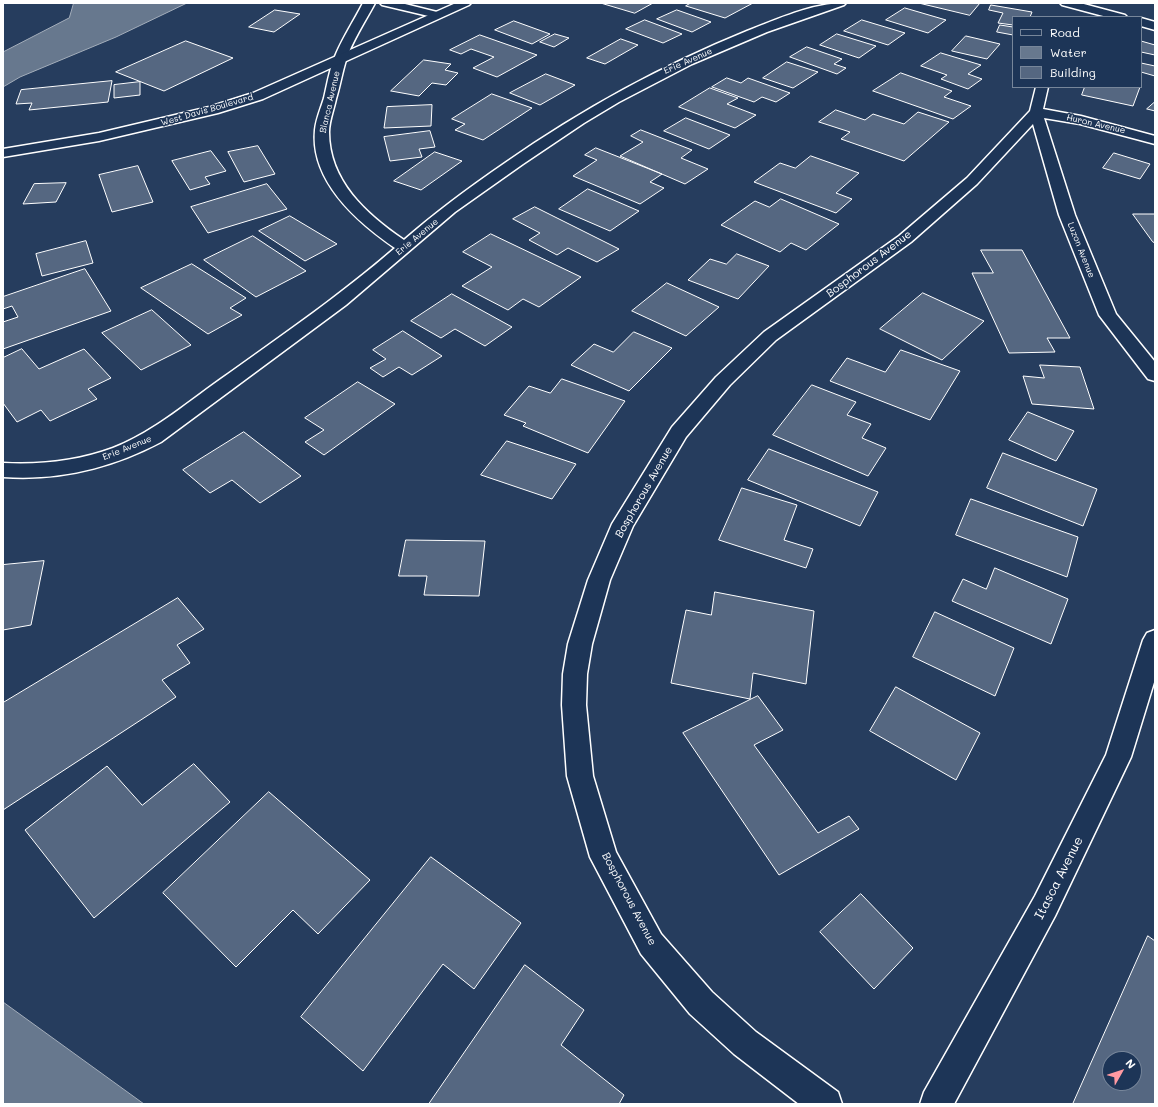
<!DOCTYPE html>
<style>
body{margin:0}
#map{position:relative;width:1158px;height:1107px;overflow:hidden;background:#263d5e;font-family:Mali,sans-serif}
canvas{display:block}
.frame{position:absolute;inset:0;border:4px solid #fff;pointer-events:none}
.legend{position:absolute;left:1012px;top:16px;width:130px;height:72px;box-sizing:border-box;background:#1d3557;border:1px solid #77869a;margin:0;padding:5px 7px;list-style:none;font-size:12px;color:#fff}
.legend li{display:flex;align-items:center;gap:8px;height:20px}
.legend b{width:20px;border:1px solid #77869a}
.north{position:absolute;left:1102px;top:1051px;width:40px;height:40px;box-sizing:border-box;background:#1d3557;border:1px solid #77869a;border-radius:50%;rotate:51deg;font-size:11px;font-weight:700;line-height:16px;text-align:center;color:#fff}
.north::after{content:'';display:block;margin:auto;width:14px;height:18px;background:#ff9aa2;clip-path:polygon(50% 0,100% 100%,50% 72%,0 100%)}
</style>
<div id="map">
<canvas width="1158" height="1107"></canvas>
<div class="frame"></div>
<ul class="legend">
<li><b style="height:5px;background:#1d3557"></b>Road</li>
<li><b style="height:11px;background:#67788e"></b>Water</li>
<li><b style="height:11px;background:#556781"></b>Building</li>
</ul>
<div class="north">N</div>
</div>
<script>
const context = document.querySelector('canvas').getContext('2d');
context.lineJoin = 'round';
function fillPath(path, color) {
  context.fillStyle = color;
  context.fill(path, 'evenodd');
}
function strokePath(path, color, width, dash) {
  context.strokeStyle = color;
  context.lineWidth = width;
  context.lineCap = dash ? 'butt' : 'round';
  context.setLineDash(dash || []);
  context.stroke(path);
}
function drawText(font, color, halo, rows, align = 'center') {
  context.font = font + ' Mali,sans-serif';
  context.lineWidth = 3;
  context.setLineDash([]);
  context.textBaseline = 'middle';
  context.strokeStyle = halo;
  context.fillStyle = color;
  for (const [text, x, y, turn = 0] of rows) {
    context.save();
    context.translate(x, y);
    context.rotate((+turn || 0) * Math.PI / 180);
    context.textAlign = isNaN(turn) ? turn : align;
    if (halo) context.strokeText(text, 0, 0);
    context.fillText(text, 0, 0);
    context.restore();
  }
}
const water = new Path2D(`
 M 74,3 L 187,3 L 116,37 L 20,77 L 3,87 L 3,52 L 69,18 Z
 M 3,1002 L 144,1104 L 3,1104 Z`);
const building = new Path2D(`
 M 601,3 L 653,3 L 635,13 Z
 M 691,3 L 753,3 L 725,18 L 686,6 Z
 M 919,3 L 980,3 L 970,15 Z
 M 991,5 L 1032,12 L 1030,17 L 1013,17 L 1013,25 L 998,23 L 1003,13 L 989,10 Z
 M 905,8 L 946,20 L 928,33 L 886,20 Z
 M 275,10 L 300,14 L 274,32 L 249,27 Z
 M 677,10 L 711,22 L 692,32 L 657,19 Z
 M 645,20 L 682,34 L 663,43 L 626,29 Z
 M 862,20 L 905,33 L 888,45 L 844,31 Z
 M 514,21 L 550,34 L 532,44 L 495,30 Z
 M 1000,25 L 1013,27 L 1013,35 L 997,32 Z
 M 555,34 L 569,38 L 554,47 L 540,42 Z
 M 837,34 L 876,46 L 859,58 L 820,45 Z
 M 480,35 L 537,55 L 497,77 L 473,68 L 494,57 L 471,49 L 461,54 L 450,50 Z
 M 966,36 L 1000,44 L 987,59 L 952,51 Z
 M 621,39 L 638,45 L 605,64 L 587,58 Z
 M 186,41 L 233,58 L 164,91 L 116,72 Z
 M 1141,41 L 1155,45 L 1155,55 L 1141,52 Z
 M 807,47 L 842,59 L 834,64 L 846,68 L 837,74 L 790,57 Z
 M 941,53 L 981,65 L 968,74 L 982,79 L 968,89 L 941,79 L 947,75 L 921,66 Z
 M 424,60 L 451,64 L 445,70 L 458,73 L 446,85 L 432,83 L 419,96 L 391,91 Z
 M 787,62 L 818,72 L 793,88 L 763,78 Z
 M 1141,63 L 1155,66 L 1155,76 L 1141,72 Z
 M 901,73 L 952,91 L 944,97 L 971,106 L 953,119 L 873,91 Z
 M 546,74 L 575,85 L 540,105 L 510,93 Z
 M 727,78 L 741,83 L 748,78 L 790,93 L 776,102 L 762,97 L 754,102 L 712,87 Z
 M 112,81 L 108,102 L 29,110 L 32,103 L 16,104 L 21,90 Z
 M 140,82 L 140,95 L 114,98 L 114,85 Z
 M 1085,87 L 1140,87 L 1133,106 L 1082,95 Z
 M 710,88 L 738,98 L 727,104 L 756,115 L 735,128 L 679,107 Z
 M 492,94 L 532,108 L 483,140 L 455,130 L 465,124 L 452,119 Z
 M 1155,102 L 1155,111 L 1147,109 Z
 M 432,105 L 431,126 L 384,128 L 387,107 Z
 M 836,110 L 865,120 L 873,114 L 904,124 L 918,112 L 949,122 L 904,161 L 841,139 L 850,132 L 819,122 Z
 M 686,118 L 730,135 L 709,149 L 664,131 Z
 M 641,130 L 692,150 L 681,158 L 708,169 L 685,184 L 620,156 L 643,142 L 631,136 Z
 M 430,131 L 435,147 L 419,149 L 422,157 L 390,161 L 384,137 Z
 M 258,146 L 275,174 L 244,182 L 228,152 Z
 M 596,148 L 662,174 L 650,182 L 664,188 L 640,204 L 573,176 L 597,160 L 585,155 Z
 M 211,151 L 226,171 L 205,177 L 210,184 L 190,190 L 172,161 Z
 M 435,152 L 462,161 L 421,190 L 394,181 Z
 M 1114,153 L 1150,164 L 1140,179 L 1103,168 Z
 M 811,156 L 859,173 L 836,193 L 852,199 L 836,213 L 754,182 L 780,163 L 795,168 Z
 M 138,166 L 153,202 L 112,212 L 99,175 Z
 M 66,183 L 56,202 L 23,204 L 34,184 Z
 M 267,184 L 287,209 L 208,233 L 191,207 Z
 M 588,189 L 639,211 L 610,231 L 559,209 Z
 M 781,199 L 839,224 L 806,250 L 791,243 L 780,252 L 721,225 L 755,201 L 769,207 Z
 M 535,207 L 619,249 L 597,262 L 568,248 L 557,255 L 529,240 L 540,233 L 513,219 Z
 M 1133,214 L 1155,214 L 1155,243 L 1153,242 Z
 M 290,216 L 337,244 L 305,261 L 259,231 Z
 M 491,234 L 581,277 L 539,307 L 523,299 L 508,310 L 462,286 L 492,267 L 463,252 Z
 M 253,236 L 306,271 L 256,297 L 204,260 Z
 M 86,241 L 93,263 L 42,276 L 36,254 Z
 M 981,250 L 1022,250 L 1070,338 L 1047,338 L 1055,352 L 1009,353 L 972,273 L 993,273 Z
 M 737,254 L 769,266 L 738,299 L 688,280 L 710,259 L 726,264 Z
 M 192,264 L 246,298 L 230,308 L 242,315 L 208,334 L 141,288 Z
 M 85,269 L 111,311 L 3,349 L 3,322 L 18,317 L 12,306 L 3,309 L 3,297 Z
 M 667,283 L 719,307 L 686,336 L 632,311 Z
 M 923,293 L 984,321 L 942,360 L 880,329 Z
 M 452,294 L 512,327 L 485,346 L 455,329 L 441,338 L 411,321 Z
 M 152,310 L 191,345 L 141,370 L 102,333 Z
 M 403,331 L 442,356 L 412,375 L 399,367 L 383,377 L 370,368 L 386,359 L 373,350 Z
 M 634,332 L 672,348 L 629,391 L 571,365 L 594,344 L 613,352 Z
 M 22,349 L 39,369 L 84,349 L 111,378 L 88,389 L 97,399 L 50,421 L 41,410 L 17,422 L 3,403 L 3,358 Z
 M 901,350 L 960,371 L 930,420 L 830,381 L 847,358 L 885,372 Z
 M 1040,365 L 1080,367 L 1094,409 L 1032,404 L 1023,376 L 1044,378 Z
 M 562,379 L 625,401 L 588,453 L 523,426 L 526,423 L 504,415 L 529,386 L 550,393 Z
 M 358,382 L 395,404 L 324,455 L 305,442 L 324,430 L 305,418 Z
 M 812,385 L 856,402 L 847,415 L 871,424 L 862,438 L 886,448 L 868,476 L 773,435 Z
 M 1028,412 L 1074,431 L 1056,461 L 1009,440 Z
 M 244,432 L 301,476 L 260,503 L 232,480 L 210,493 L 183,470 Z
 M 507,441 L 576,464 L 552,499 L 481,475 Z
 M 769,449 L 878,492 L 860,526 L 748,480 Z
 M 1003,453 L 1097,489 L 1083,526 L 987,488 Z
 M 742,488 L 797,505 L 784,540 L 813,549 L 806,568 L 719,540 Z
 M 971,499 L 1078,537 L 1067,577 L 956,535 Z
 M 406,540 L 485,541 L 479,596 L 424,595 L 427,576 L 399,576 Z
 M 44,561 L 31,625 L 3,630 L 3,565 Z
 M 995,568 L 1068,599 L 1051,644 L 952,601 L 963,579 L 986,589 Z
 M 715,592 L 814,611 L 806,684 L 753,673 L 750,699 L 671,683 L 686,610 L 711,615 Z
 M 178,598 L 204,629 L 177,645 L 190,663 L 162,680 L 176,697 L 3,810 L 3,703 Z
 M 935,612 L 1014,648 L 995,696 L 913,657 Z
 M 896,687 L 980,733 L 956,780 L 870,731 Z
 M 758,696 L 783,730 L 754,745 L 818,833 L 849,816 L 859,829 L 779,875 L 683,733 Z
 M 194,764 L 230,802 L 94,918 L 25,830 L 107,766 L 142,805 Z
 M 269,792 L 370,880 L 318,934 L 293,910 L 236,967 L 163,893 Z
 M 431,857 L 521,923 L 474,989 L 443,964 L 363,1071 L 301,1017 Z
 M 861,894 L 913,948 L 874,989 L 820,932 Z
 M 1148,936 L 1155,941 L 1155,1104 L 1073,1104 ZM 1110,1059 L 1134,1059 L 1134,1083 L 1110,1083 Z
 M 525,965 L 584,1010 L 561,1045 L 624,1095 L 619,1104 L 429,1104 Z`);
const minor = new Path2D(`
 M 363,3 L 375,3 C 366,20 351,43 346,60 C 342,73 340,86 336,99 C 334,109 329,121 329,132 C 329,181 366,214 404,240 C 436,212 470,187 505,163 C 581,110 661,66 747,31 C 778,19 812,3 846,3 L 844,5 L 767,32 L 692,64 L 619,102 L 584,123 L 523,164 L 455,212 L 346,305 L 161,442 C 112,468 59,481 3,477 L 3,463 C 40,465 78,461 113,448 C 156,431 190,400 228,374 C 285,333 342,294 395,248 C 357,222 310,181 315,130 C 316,119 321,108 324,98 C 327,85 329,72 334,59 C 341,40 354,21 363,3 Z
 M 380,3 L 401,3 L 441,13 L 443,15 L 441,17 L 437,18 L 382,5 Z
 M 1060,3 L 1080,3 L 1125,15 L 1127,17 L 1107,17 L 1062,5 Z
 M 1141,18 L 1155,22 L 1155,30 L 1141,26 Z
 M 1036,87 L 1048,87 L 1043,109 L 1081,116 L 1155,136 L 1155,144 L 1080,124 L 1044,118 L 1075,215 L 1116,314 L 1155,362 L 1155,381 L 1148,379 L 1099,315 L 1059,215 L 1033,124 L 977,184 L 911,242 L 776,340 L 730,385 L 686,437 L 633,526 L 610,580 L 592,644 L 587,674 L 586,705 L 593,776 L 616,852 L 661,934 L 712,992 L 756,1032 L 838,1092 L 842,1104 L 799,1104 L 734,1054 L 690,1014 L 641,954 L 590,857 L 567,776 L 562,705 L 563,674 L 568,644 L 588,580 L 612,524 L 672,427 L 716,377 L 764,332 L 899,236 L 967,178 L 1030,111 Z
 M 1155,630 L 1155,679 L 1131,757 L 1055,916 L 954,1104 L 920,1104 L 924,1092 L 1035,896 L 1106,755 L 1143,640 L 1147,633 Z`);
const tertiary = new Path2D(`
 M 456,3 L 471,3 L 469,5 L 263,99 L 218,113 L 99,141 L 3,157 L 3,149 L 99,133 L 209,107 L 253,93 Z`);
const farStreetnames = [
 ["Erie Avenue",688,61,-24],
 ["Blanca Avenue",330,102,-77],
 ["West Davis Boulevard",207,110,-16],
 ["Huron Avenue",1096,124,13],
 ["Erie Avenue",417,237,-40],
 ["Luzon Avenue",1081,250,68],
 ["Erie Avenue",127,448,-22]
];
const streetNames = [
 ["Bosphorous Avenue",869,264,-37],
 ["Bosphorous Avenue",644,492,-60],
 ["Bosphorous Avenue",629,899,62]
];
const nearStreetnames = [
 ["Itasca Avenue",1059,878,-63]
];
fillPath(water, '#67788e');
strokePath(water, '#a4aebb', 1);
fillPath(building, '#556781');
strokePath(building, '#fff', 1);
strokePath(minor, '#fff', 3);
strokePath(tertiary, '#fff', 3);
fillPath(minor, '#1d3557');
fillPath(tertiary, '#1d3557');
drawText('9px', '#fff', '#1d3557', farStreetnames);
drawText('11px', '#fff', '#1d3557', streetNames);
drawText('13px', '#fff', '#1d3557', nearStreetnames);
</script>
